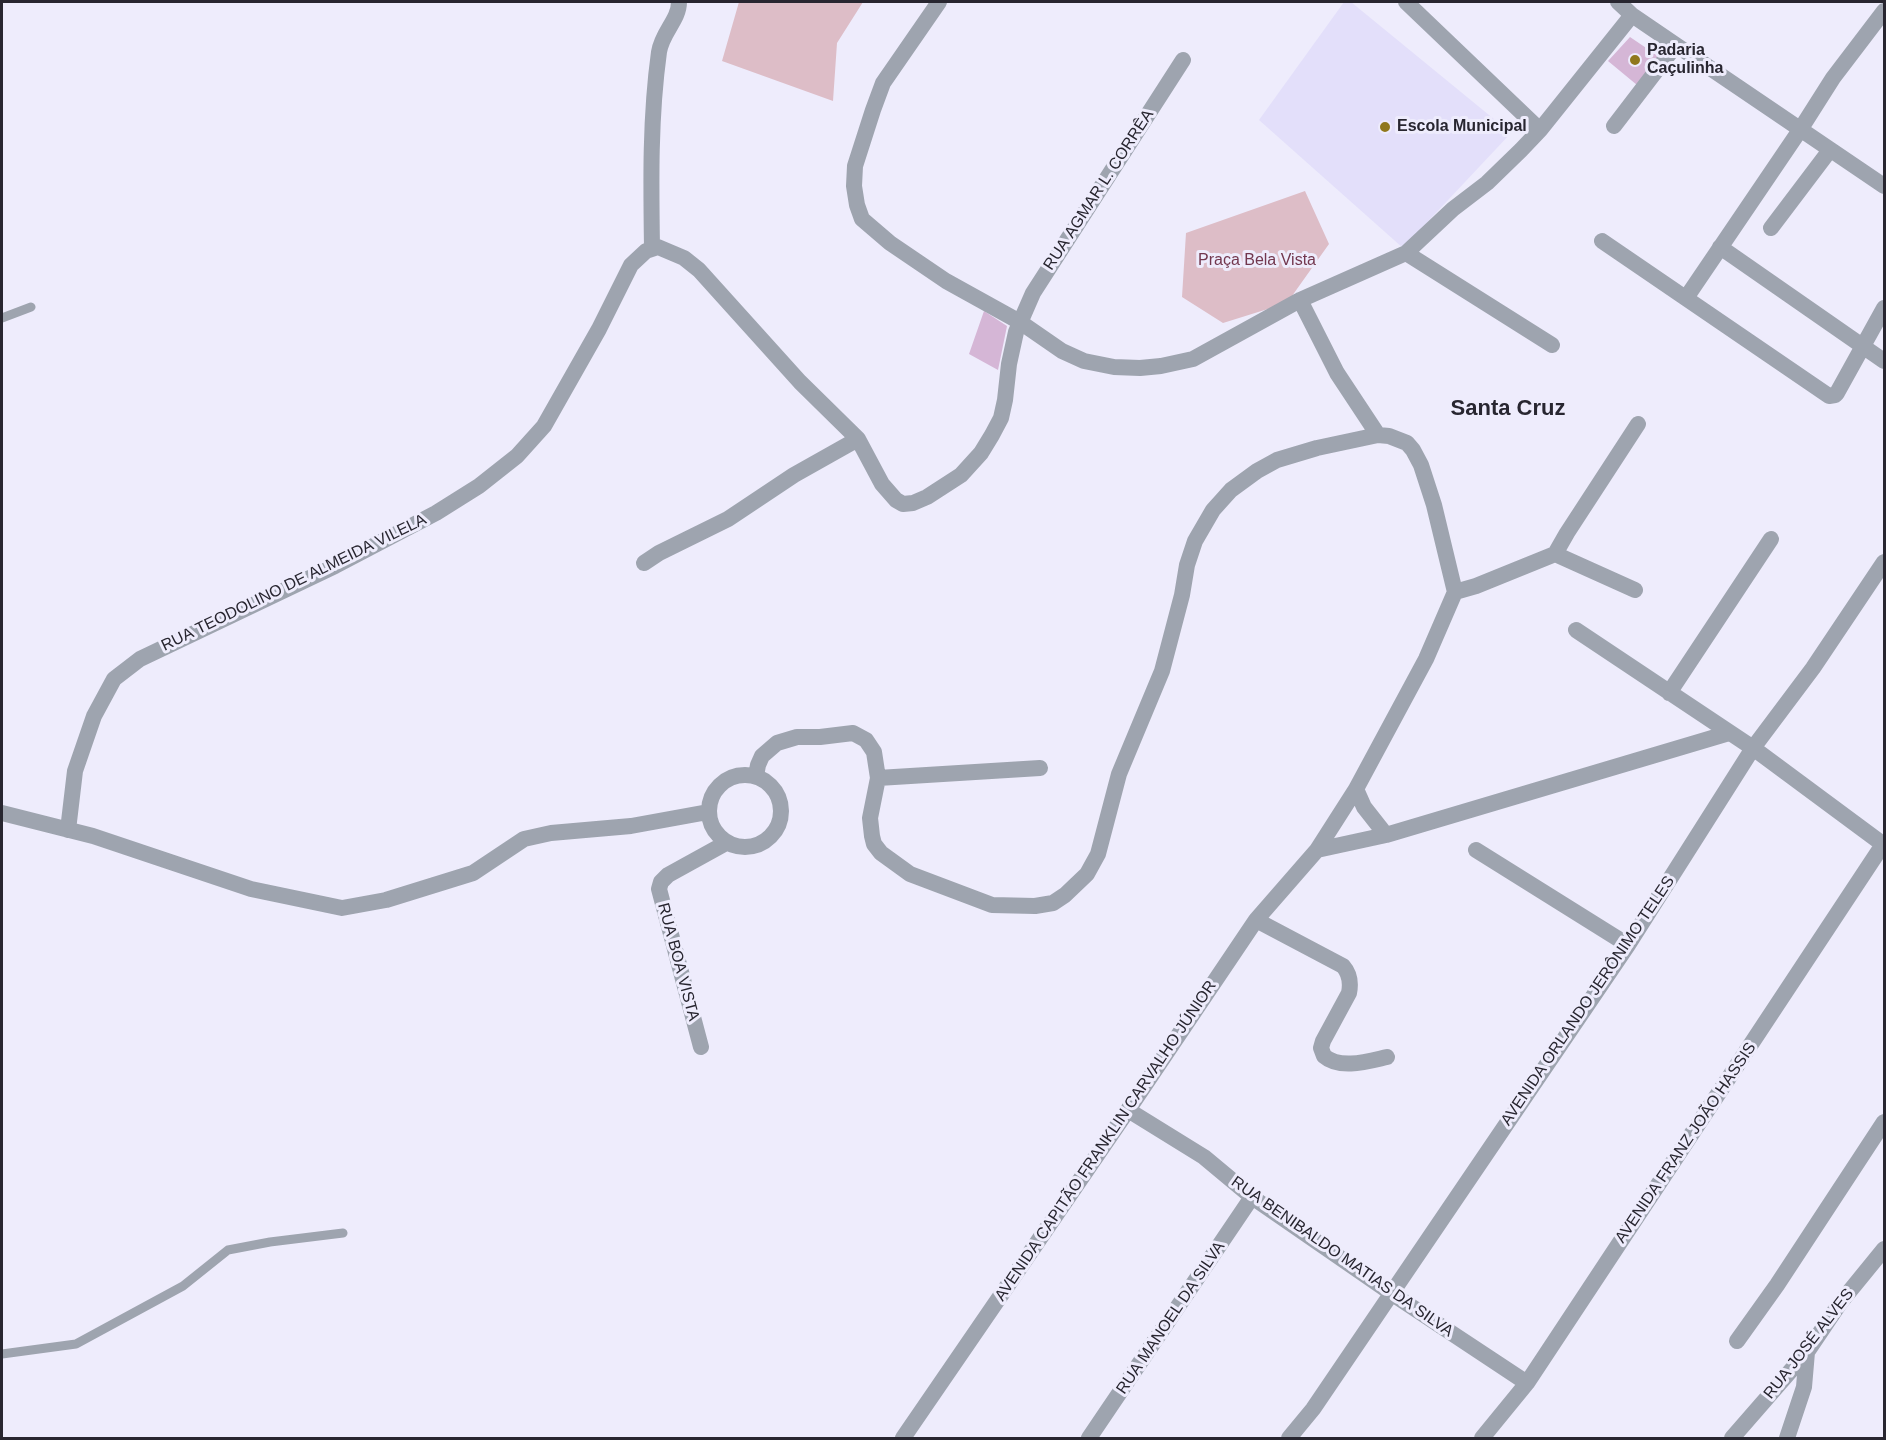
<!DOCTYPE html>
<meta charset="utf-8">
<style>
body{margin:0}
#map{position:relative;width:1886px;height:1440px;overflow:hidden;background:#eeecfc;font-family:Arial,sans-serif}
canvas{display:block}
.frame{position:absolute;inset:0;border:3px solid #282630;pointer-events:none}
</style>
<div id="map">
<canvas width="1886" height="1440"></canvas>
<div class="frame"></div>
</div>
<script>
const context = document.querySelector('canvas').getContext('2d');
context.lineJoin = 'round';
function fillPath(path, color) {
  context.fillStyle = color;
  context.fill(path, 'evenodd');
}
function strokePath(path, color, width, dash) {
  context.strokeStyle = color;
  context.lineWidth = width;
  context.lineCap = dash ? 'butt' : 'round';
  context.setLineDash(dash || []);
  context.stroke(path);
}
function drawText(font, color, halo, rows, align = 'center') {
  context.font = font + ' Arial,sans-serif';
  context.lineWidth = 6;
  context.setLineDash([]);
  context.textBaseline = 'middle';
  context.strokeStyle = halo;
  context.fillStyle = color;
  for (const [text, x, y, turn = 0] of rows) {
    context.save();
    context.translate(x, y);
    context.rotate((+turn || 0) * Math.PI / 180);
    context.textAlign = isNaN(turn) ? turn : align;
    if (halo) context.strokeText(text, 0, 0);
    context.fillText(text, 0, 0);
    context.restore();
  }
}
const built = new Path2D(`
 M 1344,2 L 1351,2 L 1511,133 L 1403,248 L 1259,120 Z`);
const green = new Path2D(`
 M 739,2 L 863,2 L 837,43 L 833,101 L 722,61 Z
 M 1305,191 L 1329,244 L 1287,303 L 1223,323 L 1182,297 L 1186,233 Z`);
const building = new Path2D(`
 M 1630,37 L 1661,58 L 1637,85 L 1608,61 Z
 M 984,311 L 1007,326 L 998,370 L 969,354 Z`);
const service = new Path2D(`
 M 2,318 L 31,307
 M 2,1354 L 76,1344 L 183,1286 L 228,1250 L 270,1242 L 343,1233`);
const minor = new Path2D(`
 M 939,2 L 883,83 L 873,110 L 855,166 L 854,186 L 857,205 L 862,219 L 890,243 L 946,281 L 1020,322 L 1062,351 L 1084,361 L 1114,367 L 1140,368 L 1161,366 L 1193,359 L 1300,300 L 1406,253 L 1453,209 L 1487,183 L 1521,150 L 1540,130 L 1632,15
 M 1406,2 L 1540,130
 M 1618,2 L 1632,15 L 1676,45 L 1884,186
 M 1614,126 L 1676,45
 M 1771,228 L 1830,150
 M 1602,241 L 1829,396 L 1835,395 L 1837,393 L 1884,308
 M 1720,247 L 1884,361
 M 652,248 C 651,182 650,117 659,52 C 662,32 679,20 679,2
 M 1406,253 L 1552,345
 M 1686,298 L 1800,130 L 1833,78 L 1884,11
 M 1300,300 L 1337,373 L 1378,435
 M 1555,554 L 1635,590
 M 644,563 L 659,553 L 728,519 L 794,475 L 858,439
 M 1455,592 L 1476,586 L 1555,554 L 1567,533 L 1638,424
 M 1576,630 L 1753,748 L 1884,845
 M 1669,693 L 1771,539
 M709 811a36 36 0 1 1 72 0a36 36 0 1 1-72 0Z
 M 756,776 L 758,765 L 762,756 L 777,743 L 797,737 L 820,737 L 853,733 L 866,740 L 874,752 L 878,778 L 870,818 L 872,836 L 874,844 L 881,853 L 910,874 L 992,905 L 1035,906 L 1053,903 L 1065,895 L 1087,874 L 1098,854 L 1119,774 L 1162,671 L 1182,595 L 1187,565 L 1195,541 L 1213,510 L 1231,490 L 1257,471 L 1277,460 L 1317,448 L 1378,435 L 1389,436 L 1407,443 L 1413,450 L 1421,465 L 1434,505 L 1455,592 L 1426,659 L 1356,789 L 1317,850 L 1256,920 L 1128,1110 L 903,1438
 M 878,778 L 1040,768
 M 1356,789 L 1364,807 L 1386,835
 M 2,813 L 93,836 L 251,889 L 342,908 L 386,900 L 473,873 L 524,839 L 551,833 L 631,826 L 708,812
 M 68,830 L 75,771 L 94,716 L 114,679 L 140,659 L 335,566 L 436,513 L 479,486 L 517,456 L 544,426 L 599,329 L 631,265 L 646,251 L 658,247 L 684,258 L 699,270 L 800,382 L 858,439 L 882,484 L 896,500 L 903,504 L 913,503 L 927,497 L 961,475 L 981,453 L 992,435 L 1001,418 L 1005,400 L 1009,364 L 1016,332 L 1033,293 L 1183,60
 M 1317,850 L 1386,835 L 1729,733
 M 1476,850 L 1628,945
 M 1256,920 L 1343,966 C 1350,974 1351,983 1349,993 L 1323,1041 L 1321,1048 L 1324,1056 C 1340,1070 1369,1061 1387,1057
 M 701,1047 L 659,889 L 661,882 L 668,875 L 726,843
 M 1128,1110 L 1204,1157 L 1252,1197 L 1391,1293 L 1527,1383
 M 1737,1341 L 1777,1285 L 1884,1122
 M 1089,1438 L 1252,1197
 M 1289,1438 L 1313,1409 L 1628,945 L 1753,748 L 1813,668 L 1884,562
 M 1482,1438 L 1527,1383 L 1884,843
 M 1732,1438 L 1807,1352 L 1840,1303 L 1884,1249
 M 1787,1438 L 1804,1387 L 1807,1352`);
const markers = [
 [1635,60,6,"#90781d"],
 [1385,127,6,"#90781d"]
];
const poiNames = [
 ["Padaria",1647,51],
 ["Caçulinha",1647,69],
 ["Escola Municipal",1397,127]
];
const streetNames = [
 ["RUA AGMAR L. CORRÊA",1099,190,-57],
 ["RUA TEODOLINO DE ALMEIDA VILELA",294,583,-26],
 ["RUA BOA VISTA",678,962,75],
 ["AVENIDA ORLANDO JERÔNIMO TELES",1588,1001,-56],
 ["AVENIDA CAPITÃO FRANKLIN CARVALHO JÚNIOR",1106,1141,-56],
 ["AVENIDA FRANZ JOÃO HASSIS",1686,1143,-56],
 ["RUA BENIBALDO MATIAS DA SILVA",1342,1257,35],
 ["RUA MANOEL DA SILVA",1171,1318,-56],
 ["RUA JOSÉ ALVES",1809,1344,-52]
];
const parkNames = [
 ["Praça Bela Vista",1257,261]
];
const districtNames = [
 ["Santa Cruz",1508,409]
];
fillPath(built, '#e3dffa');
fillPath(green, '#ddbdc7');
fillPath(building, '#d5b6d6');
strokePath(service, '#9ea4af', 9);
strokePath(minor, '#9ea4af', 16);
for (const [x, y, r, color] of markers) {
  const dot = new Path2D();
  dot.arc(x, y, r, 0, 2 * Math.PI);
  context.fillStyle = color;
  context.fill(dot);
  strokePath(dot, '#eeecfc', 2);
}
drawText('bold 16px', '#282630', '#eeecfc', poiNames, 'left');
drawText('16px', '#282630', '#eeecfc', streetNames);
drawText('16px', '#72374e', '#eeecfc', parkNames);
drawText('bold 22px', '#282630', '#eeecfc', districtNames);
</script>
